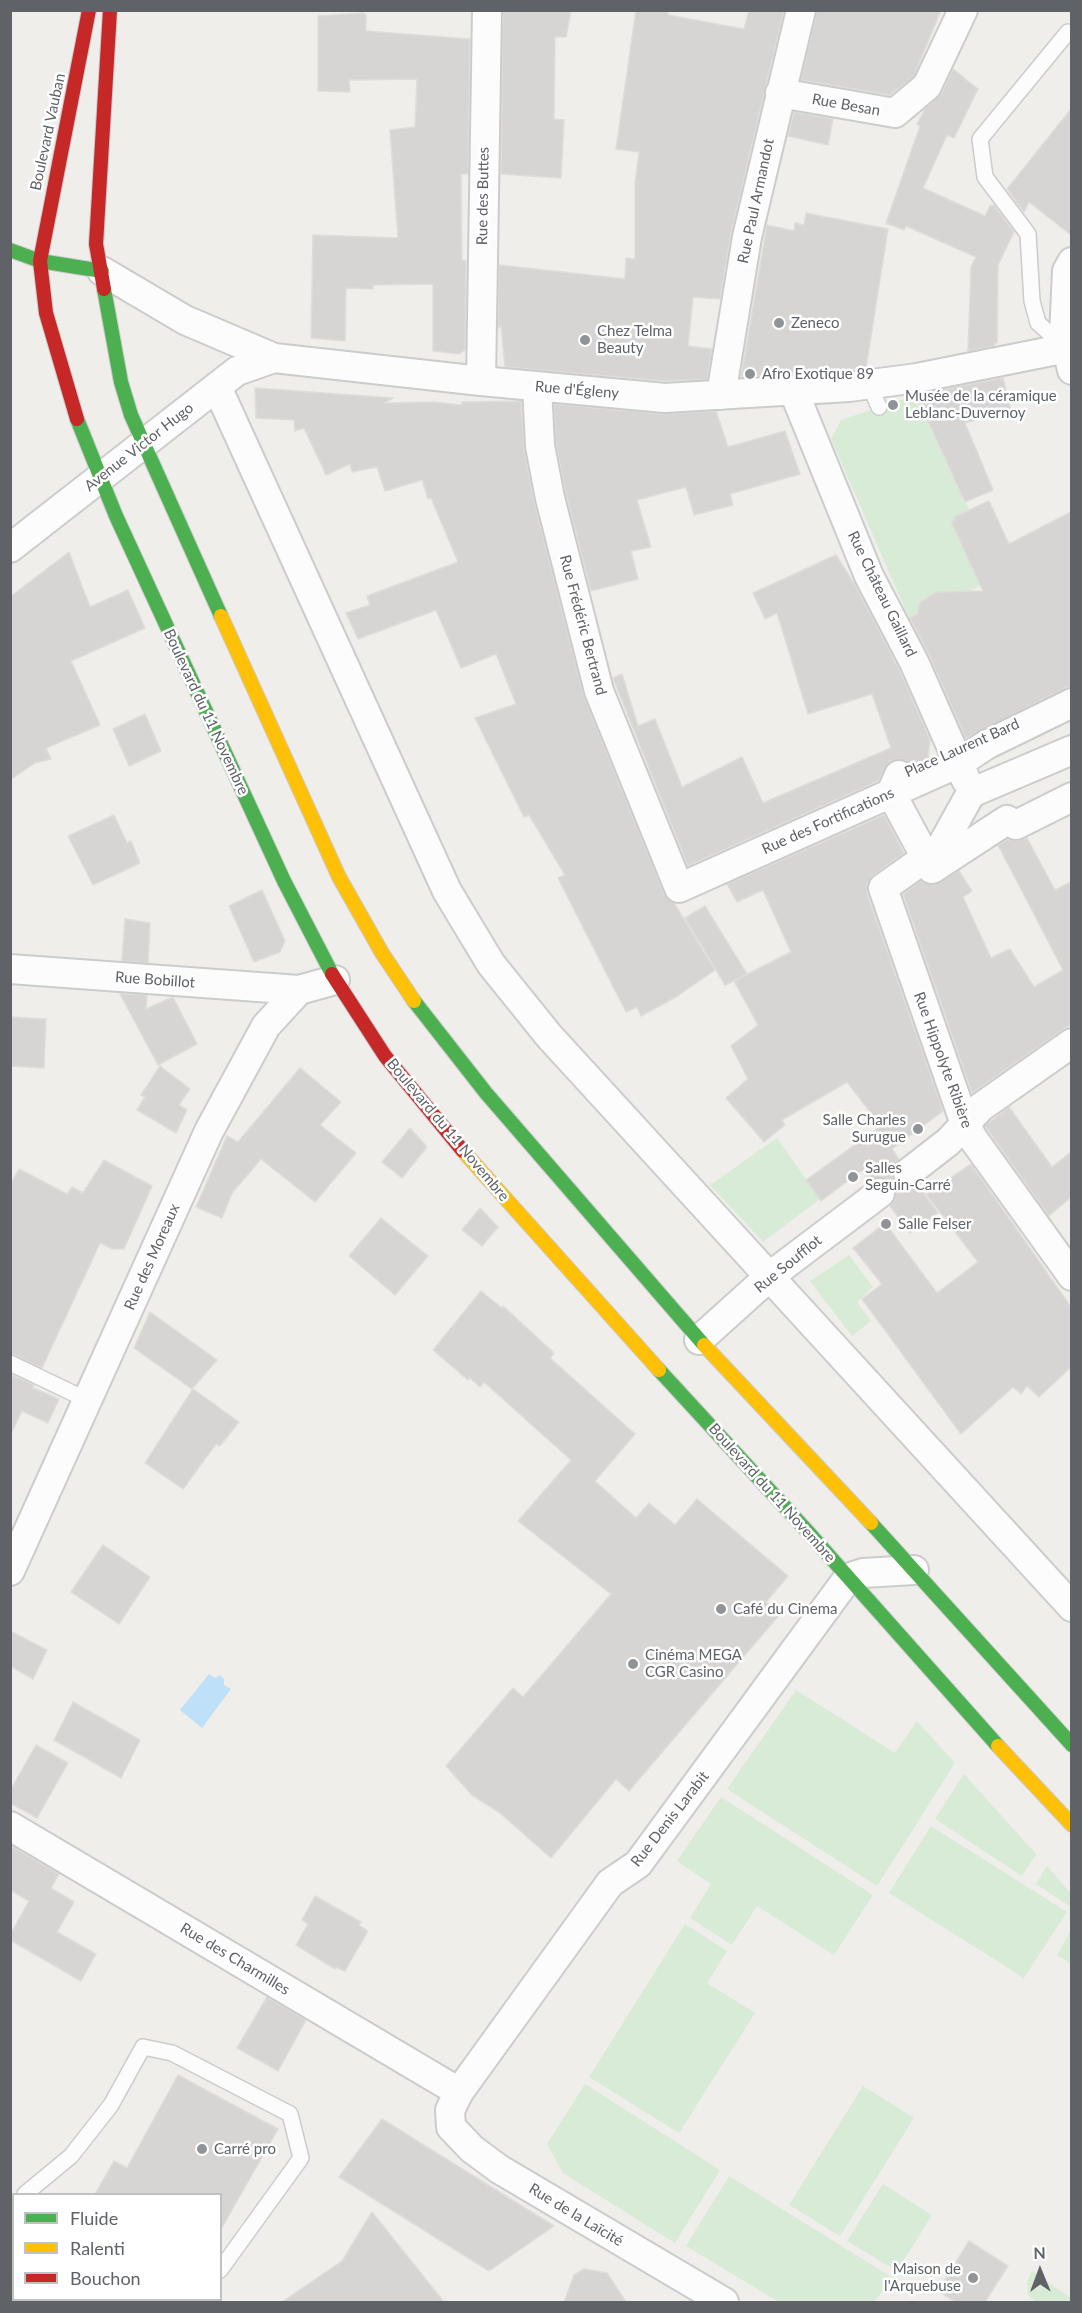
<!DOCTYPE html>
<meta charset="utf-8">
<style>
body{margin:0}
#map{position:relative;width:1082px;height:2313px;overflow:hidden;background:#efeeea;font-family:Lato,sans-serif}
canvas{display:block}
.frame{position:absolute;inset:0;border:12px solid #5f6368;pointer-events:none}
.legend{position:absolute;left:12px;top:2193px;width:210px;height:108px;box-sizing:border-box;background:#fff;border:2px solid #bfc1c3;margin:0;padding:8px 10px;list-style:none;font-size:18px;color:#5f6368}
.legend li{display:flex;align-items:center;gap:12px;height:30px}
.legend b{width:30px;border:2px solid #bfc1c3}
.north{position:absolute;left:1010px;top:2241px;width:60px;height:60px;-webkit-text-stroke:4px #fff;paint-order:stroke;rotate:359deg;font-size:16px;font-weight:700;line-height:24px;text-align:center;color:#5f6368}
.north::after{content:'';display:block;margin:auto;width:21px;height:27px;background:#5f6368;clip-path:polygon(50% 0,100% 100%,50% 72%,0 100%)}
</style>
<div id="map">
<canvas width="1082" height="2313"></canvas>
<div class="frame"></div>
<ul class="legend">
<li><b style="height:8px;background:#4caf50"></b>Fluide</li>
<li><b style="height:8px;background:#ffc107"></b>Ralenti</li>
<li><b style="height:8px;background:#c62828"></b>Bouchon</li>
</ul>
<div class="north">N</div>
</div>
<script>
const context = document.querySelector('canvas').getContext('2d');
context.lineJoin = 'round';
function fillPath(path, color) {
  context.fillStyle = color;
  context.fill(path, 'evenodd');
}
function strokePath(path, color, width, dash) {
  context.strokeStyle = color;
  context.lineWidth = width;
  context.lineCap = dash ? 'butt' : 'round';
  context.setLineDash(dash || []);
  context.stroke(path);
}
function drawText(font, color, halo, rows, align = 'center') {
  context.font = font + ' Lato,sans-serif';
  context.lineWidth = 5;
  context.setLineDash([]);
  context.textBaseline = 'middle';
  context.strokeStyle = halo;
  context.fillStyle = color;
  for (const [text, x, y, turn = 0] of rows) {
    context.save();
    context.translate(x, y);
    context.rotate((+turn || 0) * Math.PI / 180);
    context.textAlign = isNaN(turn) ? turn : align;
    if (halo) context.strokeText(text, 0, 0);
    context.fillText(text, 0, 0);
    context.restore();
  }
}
const green = new Path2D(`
 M 916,395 L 969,510 L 955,517 L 955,520 L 951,523 L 981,586 L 950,600 L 943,592 L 937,592 L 919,603 L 919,608 L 922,613 L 909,618 L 831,439 L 841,420 Z
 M 777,1138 L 820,1199 L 763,1242 L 710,1185 Z
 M 849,1255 L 873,1287 L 857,1302 L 871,1321 L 852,1336 L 810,1281 Z
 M 796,1690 L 895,1753 L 917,1721 L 955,1763 L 877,1886 L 727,1789 Z
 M 964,1774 L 1036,1854 L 1022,1876 L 935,1819 Z
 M 721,1797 L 873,1895 L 834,1955 L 757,1906 L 732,1945 L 690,1918 L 711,1884 L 677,1861 Z
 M 931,1826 L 1067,1912 L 1024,1978 L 889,1893 Z
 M 1047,1866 L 1071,1894 L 1071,1907 L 1036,1884 Z
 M 685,1924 L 727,1951 L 707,1983 L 755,2013 L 679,2133 L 589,2077 Z
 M 1071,1931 L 1071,1964 L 1057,1955 Z
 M 585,2084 L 720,2170 L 675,2243 L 563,2173 L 547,2144 Z
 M 863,2086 L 914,2118 L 840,2236 L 789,2205 Z
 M 729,2176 L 893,2278 L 874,2302 L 779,2302 L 686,2246 Z
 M 883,2184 L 932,2215 L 897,2271 L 847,2241 Z
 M 1032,2271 L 1071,2298 L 1071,2302 L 1036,2302 L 1028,2295 L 1027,2282 Z`);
const water = new Path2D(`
 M 209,1674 L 215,1678 L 220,1675 L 224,1679 L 224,1685 L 231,1689 L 202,1728 L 180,1710 Z`);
const building = new Path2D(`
 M 503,10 L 571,10 L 566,37 L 555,37 L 554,119 L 564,120 L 561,178 L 501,174 Z
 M 636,10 L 668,10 L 668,15 L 744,29 L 749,10 L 784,10 L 731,233 L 720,299 L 693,297 L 688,346 L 712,349 L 707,379 L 665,381 L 505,367 L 501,326 L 498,328 L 499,265 L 625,279 L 626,258 L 635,259 L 635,183 L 639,152 L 616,149 Z
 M 817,10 L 941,10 L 914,76 L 890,95 L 801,80 Z
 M 363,13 L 366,15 L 366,31 L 470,39 L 468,174 L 461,174 L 462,260 L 466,261 L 465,350 L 459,354 L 433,351 L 433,284 L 373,285 L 373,289 L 346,288 L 345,341 L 311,338 L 313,235 L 398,238 L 390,130 L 415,127 L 417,79 L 349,80 L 350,92 L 318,91 L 318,16 Z
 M 953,69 L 978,89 L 954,138 L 947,135 L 923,188 L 985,216 L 990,206 L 994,205 L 1014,232 L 998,265 L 997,343 L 994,343 L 995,346 L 968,351 L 971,267 L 976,257 L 906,226 L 904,230 L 886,223 L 920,126 L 917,124 L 925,109 L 942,93 Z
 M 1071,109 L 1071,235 L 1029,202 L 1024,212 L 1007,189 Z
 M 794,112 L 833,119 L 828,145 L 788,136 Z
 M 806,213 L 888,229 L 866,368 L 741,377 L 767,225 L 794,231 L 795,223 L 804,225 Z
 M 1003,378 L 1011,411 L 965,423 L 993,490 L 965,502 L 916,395 Z
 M 255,388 L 393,398 L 384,403 L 433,402 L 462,405 L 462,402 L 521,401 L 524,449 L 534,501 L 584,697 L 664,894 L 674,903 L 715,970 L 676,997 L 641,1016 L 637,1007 L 626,1012 L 558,878 L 565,875 L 529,815 L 524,817 L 475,718 L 516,704 L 496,654 L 461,668 L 436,610 L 358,639 L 346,613 L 370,605 L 367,596 L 458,562 L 431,498 L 428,499 L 422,480 L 385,491 L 377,467 L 352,472 L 350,464 L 326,475 L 304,428 L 295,431 L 294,420 L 256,418 Z
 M 554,404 L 663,414 L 716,411 L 728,447 L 785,431 L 800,474 L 730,494 L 733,505 L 694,515 L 686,487 L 637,500 L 651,547 L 631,551 L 638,579 L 591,591 L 566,494 L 556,444 Z
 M 989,501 L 1009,544 L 1071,512 L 1071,687 L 1065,688 L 967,738 L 965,737 L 929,655 L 910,618 L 918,614 L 919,603 L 936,592 L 983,591 L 951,522 L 955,520 L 954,517 Z
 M 69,552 L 90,607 L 128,590 L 145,628 L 71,661 L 100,725 L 46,748 L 51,759 L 35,763 L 10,780 L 10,597 Z
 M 836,555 L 855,585 L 899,669 L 930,740 L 928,759 L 913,766 L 905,760 L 897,759 L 890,761 L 878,781 L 688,866 L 613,678 L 622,674 L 638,726 L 655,719 L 682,787 L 742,757 L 763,803 L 891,748 L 872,694 L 808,714 L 777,613 L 765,619 L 753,593 Z
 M 145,714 L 161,751 L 129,766 L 113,729 Z
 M 114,815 L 127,843 L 131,841 L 140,863 L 93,885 L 68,836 Z
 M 884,815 L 904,853 L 873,875 L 867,884 L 867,893 L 943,1111 L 892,1149 L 899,1159 L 893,1167 L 892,1175 L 895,1183 L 902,1188 L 911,1189 L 918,1186 L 938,1213 L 910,1233 L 890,1206 L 895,1200 L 896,1192 L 893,1184 L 887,1178 L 879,1177 L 870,1180 L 862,1170 L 821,1201 L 806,1180 L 881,1126 L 847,1082 L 782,1120 L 785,1125 L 764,1142 L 726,1098 L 748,1079 L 731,1046 L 758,1025 L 734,981 L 791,952 L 763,890 L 737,902 L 727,884 Z
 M 1027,838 L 1055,890 L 1071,882 L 1071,1024 L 972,1093 L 903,894 L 921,881 L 933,885 L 959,871 L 972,891 L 963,897 L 991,958 L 1010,949 L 1034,987 L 1063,970 L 998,845 L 1008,839 L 1016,841 Z
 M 262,890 L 285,941 L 280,952 L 254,962 L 229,906 Z
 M 705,906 L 747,974 L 725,985 L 685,918 Z
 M 125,919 L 150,923 L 148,963 L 122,961 Z
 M 120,994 L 147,995 L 146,1009 L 173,997 L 197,1044 L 158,1065 Z
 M 10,1017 L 46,1019 L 44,1068 L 10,1066 Z
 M 160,1066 L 190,1089 L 179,1105 L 187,1110 L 176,1133 L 137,1110 L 145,1097 L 141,1095 Z
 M 300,1068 L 341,1102 L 320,1125 L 356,1153 L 315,1202 L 261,1159 L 232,1193 L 222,1218 L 196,1207 L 227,1136 L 238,1142 Z
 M 1009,1107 L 1052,1167 L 1071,1152 L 1071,1197 L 1049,1216 L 985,1126 Z
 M 410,1128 L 427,1147 L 402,1178 L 382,1162 Z
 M 104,1160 L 152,1186 L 124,1249 L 113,1249 L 100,1243 L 42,1368 L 10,1353 L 10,1185 L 19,1169 L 67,1194 L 72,1187 L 83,1193 Z
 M 971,1164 L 1071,1307 L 1071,1367 L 1039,1397 L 1027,1386 L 1021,1394 L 1013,1387 L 961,1434 L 862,1299 L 882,1284 L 853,1248 L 885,1223 L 937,1293 L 978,1262 L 926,1194 Z
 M 480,1208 L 498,1227 L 482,1246 L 462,1230 Z
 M 381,1218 L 428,1256 L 395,1295 L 349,1256 Z
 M 481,1291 L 502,1308 L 503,1306 L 554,1353 L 550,1358 L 635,1434 L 595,1481 L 636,1518 L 649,1503 L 675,1525 L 697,1499 L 788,1576 L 766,1602 L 780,1614 L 629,1791 L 616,1779 L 551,1858 L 500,1813 L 472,1795 L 446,1766 L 513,1688 L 523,1697 L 611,1594 L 518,1521 L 571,1460 L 484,1382 L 480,1387 L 470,1378 L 468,1380 L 433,1350 Z
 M 150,1312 L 217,1360 L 192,1389 L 134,1348 Z
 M 10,1374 L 34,1385 L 33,1388 L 59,1399 L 48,1423 L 22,1411 L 10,1436 Z
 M 193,1389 L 239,1422 L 220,1446 L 216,1444 L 183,1489 L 145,1463 Z
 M 103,1545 L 150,1577 L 119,1624 L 71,1592 Z
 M 10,1631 L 47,1650 L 33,1679 L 10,1666 Z
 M 73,1702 L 140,1740 L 121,1778 L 54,1740 Z
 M 36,1745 L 68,1763 L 37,1818 L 10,1803 L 10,1791 Z
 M 10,1845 L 59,1874 L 51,1888 L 74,1902 L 57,1932 L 96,1954 L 81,1981 L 10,1940 L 10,1935 L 29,1901 L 10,1890 Z
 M 315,1896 L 361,1922 L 359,1925 L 368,1931 L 345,1971 L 336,1967 L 335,1969 L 296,1945 L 308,1924 L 302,1920 Z
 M 267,1997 L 306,2020 L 278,2071 L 237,2048 Z
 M 178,2075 L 278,2129 L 220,2231 L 220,2194 L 95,2194 L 114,2161 L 127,2168 Z
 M 382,2119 L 554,2226 L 489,2271 L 339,2177 Z
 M 372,2212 L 444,2302 L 282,2302 L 342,2261 Z
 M 969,2241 L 1008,2266 L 985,2302 L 956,2302 L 938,2291 Z
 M 584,2269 L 607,2273 L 626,2302 L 564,2302 L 574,2275 Z`);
const lane = new Path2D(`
 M 1066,348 L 1038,323 L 1032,301 L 1028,234 L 985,177 L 980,139 L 1068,32
 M 869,384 L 879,407
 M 10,1363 L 87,1400
 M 25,2194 L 71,2156 L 111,2105 L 143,2047 L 172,2053 L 290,2114 L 301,2158 L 220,2270
 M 10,2211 L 14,2207`);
const street = new Path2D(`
 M 780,93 L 895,113 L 927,86 L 963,10
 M 1072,262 L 1067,271 L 1064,336 L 1072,370
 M 102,271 L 185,320 L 274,358 L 481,381 L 665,398 L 849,387 L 917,378 L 1072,347
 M 481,381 L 487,10
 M 537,386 L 540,446 L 550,498 L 599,691 L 679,888 L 959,763 L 986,745 L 1072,703
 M 217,387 L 447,891 L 491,964 L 549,1036 L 1072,1607
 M 794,392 L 869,576 L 914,662 L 966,780
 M 721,395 L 747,237 L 801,10
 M 10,548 L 237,371 L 274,358
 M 1072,750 L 971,793 L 941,847 L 883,888 L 965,1124 L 974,1140 L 1072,1276
 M 899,775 L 891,793 L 932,869 L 1007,820 L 1016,825 L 1072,797
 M 10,969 L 299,990
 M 908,1173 L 948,1142 L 981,1107 L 1072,1043
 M 699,1340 L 770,1276 L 880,1193
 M 10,1571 L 209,1131 L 266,1026 L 299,990 L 335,980
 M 10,1826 L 459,2092
 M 724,2302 L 499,2169 L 472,2149 L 451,2127 L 450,2110 L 459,2092 L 610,1883 L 638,1864 L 848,1578 L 863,1573 L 914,1570`);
const fast = new Path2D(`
 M 10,250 L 40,261 L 102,271
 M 104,289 L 121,382 L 131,415 L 221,616
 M 77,419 L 116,516 L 284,881 L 332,974
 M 414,1001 L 486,1093 L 704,1345
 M 659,1370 L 808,1532 L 998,1746
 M 871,1523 L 1072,1745`);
const slow = new Path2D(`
 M 221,616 L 339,877 L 382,953 L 414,1001
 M 463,1151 L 659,1370
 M 704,1345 L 871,1523
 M 998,1746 L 1072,1825`);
const jam = new Path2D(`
 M 104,289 L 96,244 L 110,10
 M 77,419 L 46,313 L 40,261 L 89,10
 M 332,974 L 385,1056 L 463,1151`);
const markers = [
 [779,323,6,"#919496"],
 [585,340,6,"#919496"],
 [750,374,6,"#919496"],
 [893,405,6,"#919496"],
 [918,1129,6,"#919496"],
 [853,1177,6,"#919496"],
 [886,1224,6,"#919496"],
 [721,1609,6,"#919496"],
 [633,1664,6,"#919496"],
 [202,2149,6,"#919496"],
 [973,2278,6,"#919496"]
];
const streetNames = [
 ["Rue Besan",846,105,10],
 ["Boulevard Vauban",48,132,-78],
 ["Rue des Buttes",483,196,-89],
 ["Rue Paul Armandot",756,201,-78],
 ["Rue d'Égleny",577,390,5],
 ["Avenue Victor Hugo",139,447,-38],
 ["Rue Château Gaillard",882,594,64],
 ["Rue Frédéric Bertrand",583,625,75],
 ["Boulevard du 11 Novembre",206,712,65],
 ["Place Laurent Bard",962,748,-24],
 ["Rue des Fortifications",828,821,-24],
 ["Rue Bobillot",155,980,4],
 ["Rue Hippolyte Ribière",943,1060,70],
 ["Boulevard du 11 Novembre",448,1130,50],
 ["Rue des Moreaux",152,1257,-66],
 ["Rue Soufflot",788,1264,-39],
 ["Boulevard du 11 Novembre",772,1493,48],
 ["Rue Denis Larabit",670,1819,-52],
 ["Rue des Charmilles",235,1959,31],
 ["Rue de la Laïcité",576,2215,31]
];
const poiNames = [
 ["Zeneco",791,323],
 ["Chez Telma",597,331],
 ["Beauty",597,348],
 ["Afro Exotique 89",762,374],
 ["Musée de la céramique",905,396],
 ["Leblanc-Duvernoy",905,413],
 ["Salle Charles",906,1120,"right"],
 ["Surugue",906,1137,"right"],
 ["Salles",865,1168],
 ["Seguin-Carré",865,1185],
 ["Salle Felser",898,1224],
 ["Café du Cinema",733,1609],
 ["Cinéma MEGA",645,1655],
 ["CGR Casino",645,1672],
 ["Carré pro",214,2149],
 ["Maison de",961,2269,"right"],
 ["l'Arquebuse",961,2286,"right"]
];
fillPath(green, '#d8ebd6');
fillPath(water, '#bfe0f9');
fillPath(building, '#d6d5d3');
strokePath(building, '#deddd9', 1.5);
strokePath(lane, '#cbcccc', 18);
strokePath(street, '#cbcccc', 32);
strokePath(fast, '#cacacb', 16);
strokePath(slow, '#cacacb', 16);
strokePath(jam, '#cacacb', 16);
strokePath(lane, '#fdfcfc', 15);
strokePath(street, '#fdfcfc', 28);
strokePath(fast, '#4caf50', 14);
strokePath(slow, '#ffc107', 14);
strokePath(jam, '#c62828', 14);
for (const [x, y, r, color] of markers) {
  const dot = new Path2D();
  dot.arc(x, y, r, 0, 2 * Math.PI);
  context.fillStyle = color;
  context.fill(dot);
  strokePath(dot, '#fff', 2);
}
drawText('15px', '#5f6368', '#fff', streetNames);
drawText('15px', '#5f6368', '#fff', poiNames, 'left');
</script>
